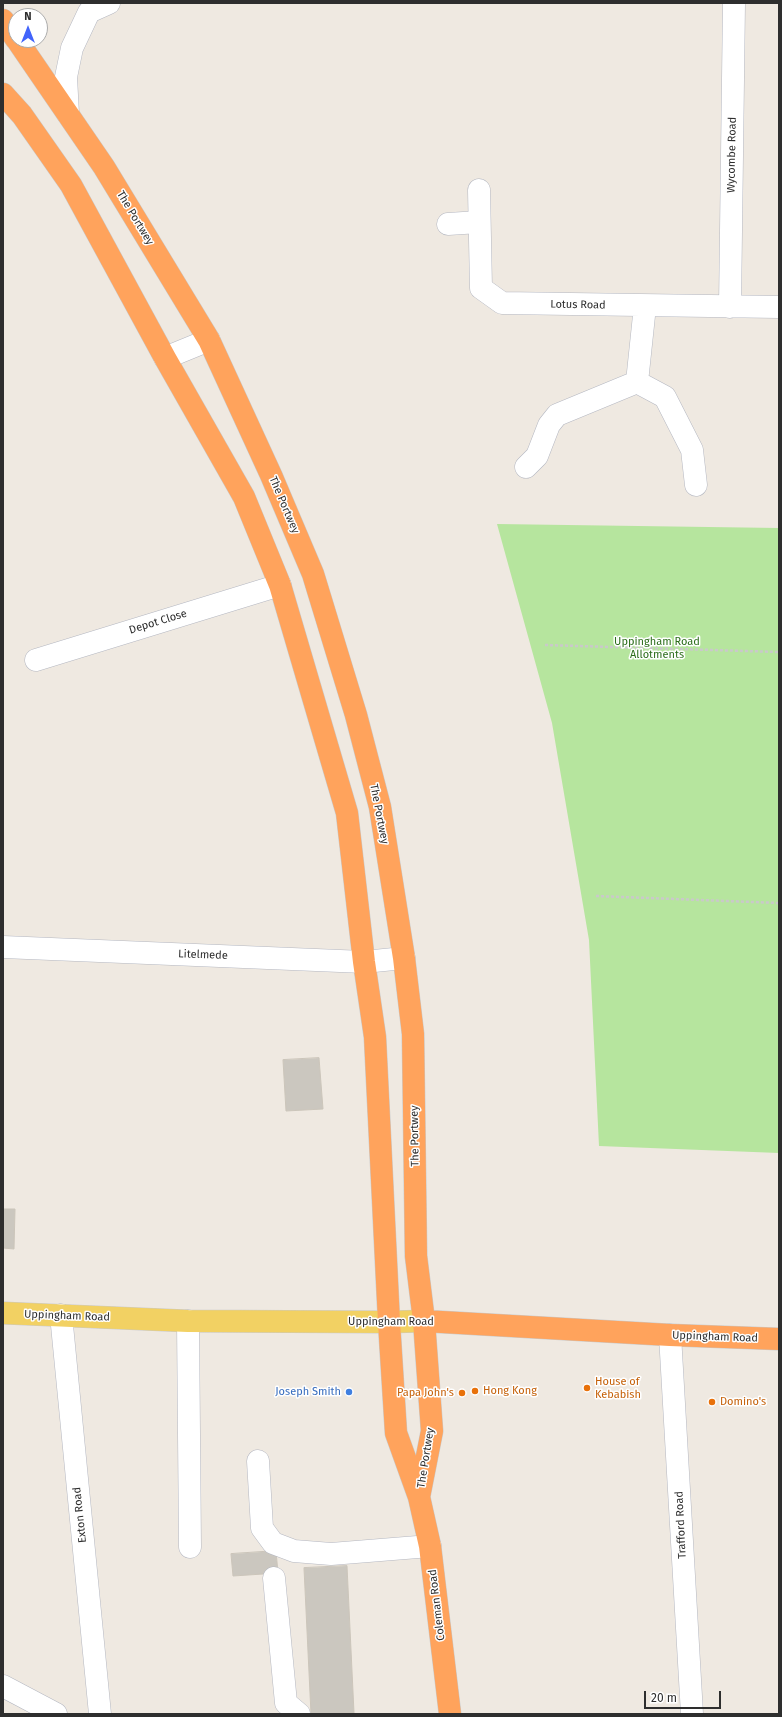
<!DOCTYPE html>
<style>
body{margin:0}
#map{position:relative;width:782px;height:1717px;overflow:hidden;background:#efe9e1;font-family:"Fira Sans",sans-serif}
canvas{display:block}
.frame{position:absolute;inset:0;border:4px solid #2e2e2e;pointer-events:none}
.north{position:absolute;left:8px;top:8px;width:40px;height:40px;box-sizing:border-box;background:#fff;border:1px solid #ababab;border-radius:50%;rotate:0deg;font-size:11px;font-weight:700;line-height:16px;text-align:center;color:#2e2e2e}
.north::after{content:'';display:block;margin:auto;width:14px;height:18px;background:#4264fb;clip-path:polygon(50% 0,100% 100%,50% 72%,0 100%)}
.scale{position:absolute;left:644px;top:1691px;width:77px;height:18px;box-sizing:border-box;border:2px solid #2e2e2e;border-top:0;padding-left:5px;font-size:12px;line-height:14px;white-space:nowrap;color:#2e2e2e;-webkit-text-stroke:3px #fff;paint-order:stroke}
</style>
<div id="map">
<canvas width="782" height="1717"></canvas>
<div class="frame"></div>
<div class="north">N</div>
<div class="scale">20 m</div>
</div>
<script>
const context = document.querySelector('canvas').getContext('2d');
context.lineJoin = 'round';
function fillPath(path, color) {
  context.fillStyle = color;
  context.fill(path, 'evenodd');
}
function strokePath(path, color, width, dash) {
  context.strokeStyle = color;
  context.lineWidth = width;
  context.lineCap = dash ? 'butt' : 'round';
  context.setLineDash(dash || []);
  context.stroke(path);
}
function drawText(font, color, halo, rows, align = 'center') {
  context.font = font + ' "Fira Sans",sans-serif';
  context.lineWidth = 3;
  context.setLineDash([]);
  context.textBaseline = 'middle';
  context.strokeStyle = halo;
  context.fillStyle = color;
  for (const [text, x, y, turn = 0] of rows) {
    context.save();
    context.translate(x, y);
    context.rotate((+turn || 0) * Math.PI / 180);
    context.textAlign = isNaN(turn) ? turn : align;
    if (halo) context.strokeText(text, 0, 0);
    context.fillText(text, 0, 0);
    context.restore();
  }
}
const green = new Path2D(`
 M 497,524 L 779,528 L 779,1153 L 599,1146 L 589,940 L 552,723 Z`);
const building = new Path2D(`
 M 319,1058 L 323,1109 L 286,1111 L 283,1060 Z
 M 3,1209 L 15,1209 L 14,1249 L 3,1248 Z
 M 276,1551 L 278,1573 L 233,1576 L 231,1554 Z
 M 347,1566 L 354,1713 L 311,1714 L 304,1568 Z`);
const path = new Path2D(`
 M 545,645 L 779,652
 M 596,896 L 779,903`);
const minor = new Path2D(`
 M 68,114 L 66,77 L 72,48 L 89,12 L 109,3
 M 479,190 L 481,288 L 502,303 L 779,307
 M 448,224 L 479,222
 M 730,307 L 734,3
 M 165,358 L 209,340
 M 637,382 L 645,306
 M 526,467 L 537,456 L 549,425 L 557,415 L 637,382 L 665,397 L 692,450 L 696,485
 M 36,660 L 280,585
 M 3,947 L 364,962 L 404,958
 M 61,1315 L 100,1714
 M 188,1321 L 190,1547
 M 670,1335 L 692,1714
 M 258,1461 L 262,1528 L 273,1543 L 294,1551 L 331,1554 L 430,1546
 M 274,1578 L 286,1703 L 299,1714
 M 3,1686 L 56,1714`);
const major = new Path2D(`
 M 3,1313 L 188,1321 L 389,1322 L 424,1321`);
const highway = new Path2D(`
 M 3,20 L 16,39
 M 17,40 L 104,167 L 209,340 L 271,475 L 313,574 L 356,715 L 380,807 L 404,958 L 413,1034 L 416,1256 L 424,1321 L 432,1431 L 419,1497
 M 3,94 L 22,115 L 71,185 L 165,358 L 244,497 L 280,585 L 347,813 L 364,962 L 375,1037 L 389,1322 L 396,1433 L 419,1497 L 430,1546 L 450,1714
 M 424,1321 L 670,1335 L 779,1339`);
const markers = [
 [587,1388,4,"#e8710a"],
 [475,1391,4,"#e8710a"],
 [349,1392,4,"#3f7fe0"],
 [462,1393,4,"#e8710a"],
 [712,1402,4,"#e8710a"]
];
const streetNames = [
 ["Wycombe Road",732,155,-89],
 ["The Portwey",135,218,59],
 ["Lotus Road",578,305,1],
 ["The Portwey",284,505,67],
 ["Depot Close",158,622,-17],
 ["The Portwey",379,814,79],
 ["Litelmede",203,955,2],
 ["The Portwey",415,1136,-91],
 ["Uppingham Road",67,1316,2],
 ["Uppingham Road",391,1322],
 ["Uppingham Road",715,1337,2],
 ["The Portwey",426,1458,-81],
 ["Exton Road",80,1515,-96],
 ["Trafford Road",681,1525,-93],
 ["Coleman Road",437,1605,-97]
];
const parkNames = [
 ["Uppingham Road",657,642],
 ["Allotments",657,655]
];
const foodNames = [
 ["House of",595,1382],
 ["Kebabish",595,1395],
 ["Hong Kong",483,1391],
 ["Papa John's",454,1393,"right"],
 ["Domino's",720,1402]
];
const shopNames = [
 ["Joseph Smith",341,1392]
];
fillPath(green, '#b6e59e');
fillPath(building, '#cbc7bf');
strokePath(building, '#cbc5ba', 1);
strokePath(minor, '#b4b7c1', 23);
strokePath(major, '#c9c9c9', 23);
strokePath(highway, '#c9c9c9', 23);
strokePath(path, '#c9c9c9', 2.5, [3, 2]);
strokePath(minor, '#fff', 22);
strokePath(major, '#f2d163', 22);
strokePath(highway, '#ffa35c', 22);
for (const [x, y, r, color] of markers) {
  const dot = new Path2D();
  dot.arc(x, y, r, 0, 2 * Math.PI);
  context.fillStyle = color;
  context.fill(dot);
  strokePath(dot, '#fff', 1.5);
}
drawText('11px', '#2e2e2e', '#fff', streetNames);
drawText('11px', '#2c6e1b', '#fff', parkNames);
drawText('11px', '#c56008', '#fff', foodNames, 'left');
drawText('11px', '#366cbe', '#fff', shopNames, 'right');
</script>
